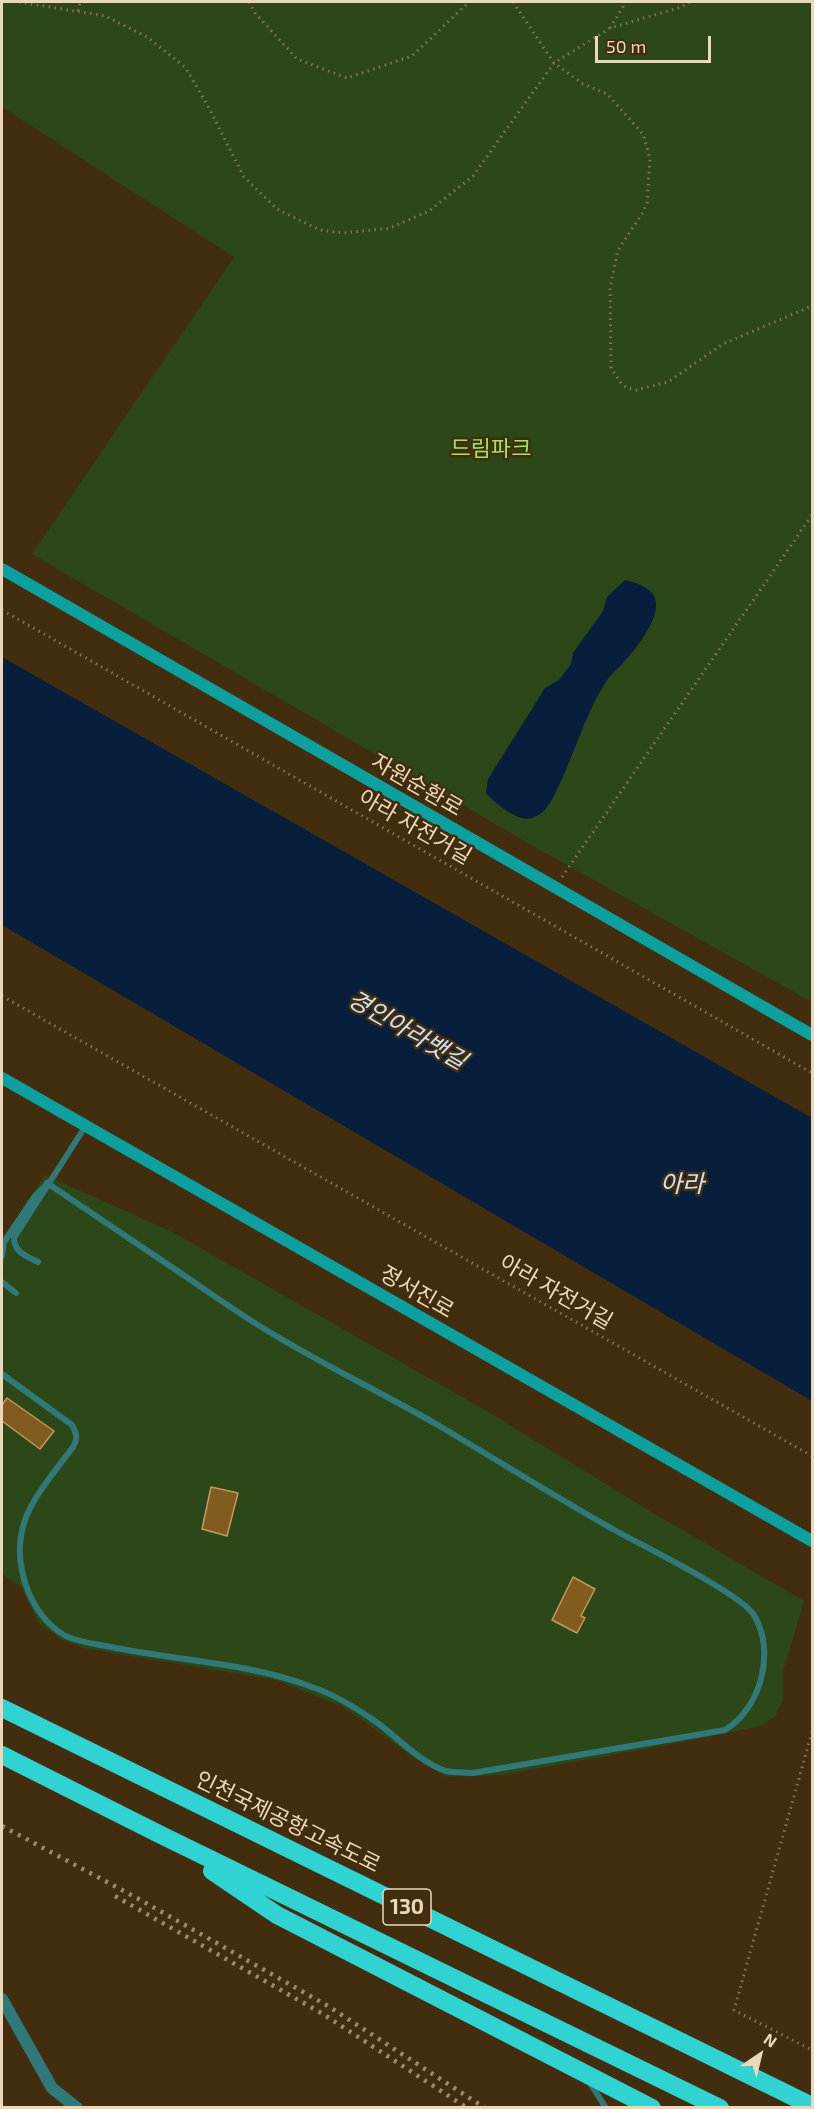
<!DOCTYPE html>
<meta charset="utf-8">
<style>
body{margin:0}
#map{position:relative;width:814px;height:2109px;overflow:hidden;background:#422e0f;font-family:"Exo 2",sans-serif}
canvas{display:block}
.frame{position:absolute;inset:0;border:3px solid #ecd7ba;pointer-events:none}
.north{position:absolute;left:730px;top:2025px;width:60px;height:60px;-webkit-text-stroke:4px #422e0f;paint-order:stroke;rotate:35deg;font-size:16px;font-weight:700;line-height:24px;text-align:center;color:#ecd7ba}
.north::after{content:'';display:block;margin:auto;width:21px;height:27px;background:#ecd7ba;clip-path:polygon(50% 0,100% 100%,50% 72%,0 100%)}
.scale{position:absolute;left:595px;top:36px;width:116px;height:27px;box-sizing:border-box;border:3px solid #ecd7ba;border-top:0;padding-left:8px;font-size:18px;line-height:21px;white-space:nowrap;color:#ecd7ba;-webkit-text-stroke:4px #422e0f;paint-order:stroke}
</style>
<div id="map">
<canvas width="814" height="2109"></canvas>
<div class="frame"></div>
<div class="north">N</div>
<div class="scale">50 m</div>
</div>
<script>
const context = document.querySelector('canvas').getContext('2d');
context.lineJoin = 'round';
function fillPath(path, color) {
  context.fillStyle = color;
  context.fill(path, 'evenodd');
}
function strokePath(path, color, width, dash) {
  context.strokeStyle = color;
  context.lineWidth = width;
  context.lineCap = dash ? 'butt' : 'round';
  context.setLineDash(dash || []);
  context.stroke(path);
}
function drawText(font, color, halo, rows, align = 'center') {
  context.font = font + ' "Exo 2","Noto Sans KR",sans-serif';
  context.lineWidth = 5;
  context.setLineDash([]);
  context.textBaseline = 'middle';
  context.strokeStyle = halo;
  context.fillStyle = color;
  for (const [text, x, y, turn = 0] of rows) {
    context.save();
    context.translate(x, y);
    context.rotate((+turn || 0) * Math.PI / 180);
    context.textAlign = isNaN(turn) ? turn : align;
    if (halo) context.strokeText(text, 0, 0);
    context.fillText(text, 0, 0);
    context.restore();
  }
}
const green = new Path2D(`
 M 2,2 L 812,2 L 812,1002 L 533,846 L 32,554 L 234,257 L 2,107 Z
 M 45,1175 L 172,1232 L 485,1410 L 653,1513 L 804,1601 L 783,1672 L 783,1701 L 775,1716 L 761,1726 L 682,1742 L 501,1775 L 445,1777 L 409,1754 L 344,1707 L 276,1680 L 84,1648 L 62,1640 L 38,1622 L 21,1587 L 2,1574 L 2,1239 Z`);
const water = new Path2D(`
 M 625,580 C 637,583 655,588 656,603 C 658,621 635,650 624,662 C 619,668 612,673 608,679 C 587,709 576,750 560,783 C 556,791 553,800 547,807 C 545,811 537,816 532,818 C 518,823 495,803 486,793 L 488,779 L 545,688 L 559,680 L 571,664 L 573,653 L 603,611 L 607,597 Z
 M 2,657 L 812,1118 L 812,1401 L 2,925 Z`);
const building = new Path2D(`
 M 7,1398 L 54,1431 L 40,1449 L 2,1421 L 2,1405 Z
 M 211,1487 L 238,1493 L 227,1536 L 202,1529 Z
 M 573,1577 L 595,1589 L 581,1616 L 585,1618 L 577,1633 L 552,1620 Z`);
const path = new Path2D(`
 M 19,2 L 105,16 L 147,37 L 185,67 L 208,106 L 244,177 L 277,209 L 320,230 L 343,233 L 390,228 L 429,211 L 473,176 L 554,63 L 610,28 L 678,8 L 691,2
 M 249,2 L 255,13 L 297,59 L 347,78 L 412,56 L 469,2
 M 513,2 L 554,63 L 583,84 L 607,94 L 643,134 L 650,158 L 647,203 L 642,214 L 618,250 L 610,288 L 611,368 L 621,383 L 627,388 L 636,390 L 668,382 L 723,344 L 812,306
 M 78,11 L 80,2
 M 610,28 L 626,2
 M 2,610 L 812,1073
 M 562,877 L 812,515
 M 2,996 L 812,1456
 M 812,1732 L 734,2010 L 812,2050`);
const lane = new Path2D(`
 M 2,1245 L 35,1196 L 45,1186
 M 2,1256 L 4,1242
 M 38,1262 C 26,1256 14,1252 14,1238 L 85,1127
 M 2,1282 L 16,1293
 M 2,1374 L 72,1425 C 77,1434 78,1438 73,1447 C 57,1469 32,1497 24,1523 C 12,1562 28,1613 64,1635 C 78,1643 100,1644 116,1648 C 182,1661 249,1663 312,1687 C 336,1695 358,1709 379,1724 C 400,1740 420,1762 446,1771 C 454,1773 464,1772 473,1773 L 725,1730 C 761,1708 776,1652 754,1615 C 741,1594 645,1547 618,1532 C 557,1498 497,1460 436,1424 C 379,1391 319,1363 263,1328 C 235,1311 207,1291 179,1272 C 135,1242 91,1213 47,1183
 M 590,2083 L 606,2108`);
const street = new Path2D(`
 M 2,1999 L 52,2088 L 77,2108`);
const secondary = new Path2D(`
 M 2,569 L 812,1035
 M 2,1078 L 812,1541`);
const highway = new Path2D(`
 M 2,1708 L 812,2106
 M 2,1755 L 159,1834 L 720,2108
 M 212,1871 L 277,1915 L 652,2108`);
const rail = new Path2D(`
 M 2,1826 L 137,1898 L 328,2006 L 485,2108
 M 115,1896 L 323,2014 L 467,2108`);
const shields = [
 [407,1907,48]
];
const shieldNames = [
 ["130",407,1907]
];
const parkNames = [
 ["드림파크",491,449]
];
const streetNames = [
 ["자원순환로",417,785,30],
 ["아라 자전거길",415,827,30],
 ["정서진로",417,1292,30],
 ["아라 자전거길",556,1292,30],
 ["인천국제공항고속도로",288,1822,26]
];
const waterNames = [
 ["경인아라뱃길",407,1030,30],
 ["아라",682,1184]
];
fillPath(green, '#2c4818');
fillPath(water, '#071f3c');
fillPath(building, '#825b20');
strokePath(building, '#c2995f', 1.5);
strokePath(path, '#877355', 3, [1.5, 4.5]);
strokePath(lane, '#317978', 6);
strokePath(street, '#317978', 12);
strokePath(secondary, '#0da09f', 12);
strokePath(highway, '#30d3d2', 18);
strokePath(rail, '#9e896b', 4.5, [3, 6]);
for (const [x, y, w] of shields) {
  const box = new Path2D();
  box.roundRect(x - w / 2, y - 18, w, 36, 4.5);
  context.fillStyle = '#422e0f';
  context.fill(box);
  strokePath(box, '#ecd7ba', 1.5);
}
drawText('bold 21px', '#ecd7ba', null, shieldNames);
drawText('22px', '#99ea61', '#422e0f', parkNames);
drawText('22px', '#ecd7ba', '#422e0f', streetNames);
drawText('italic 24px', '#d0e2f9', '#422e0f', waterNames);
</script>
